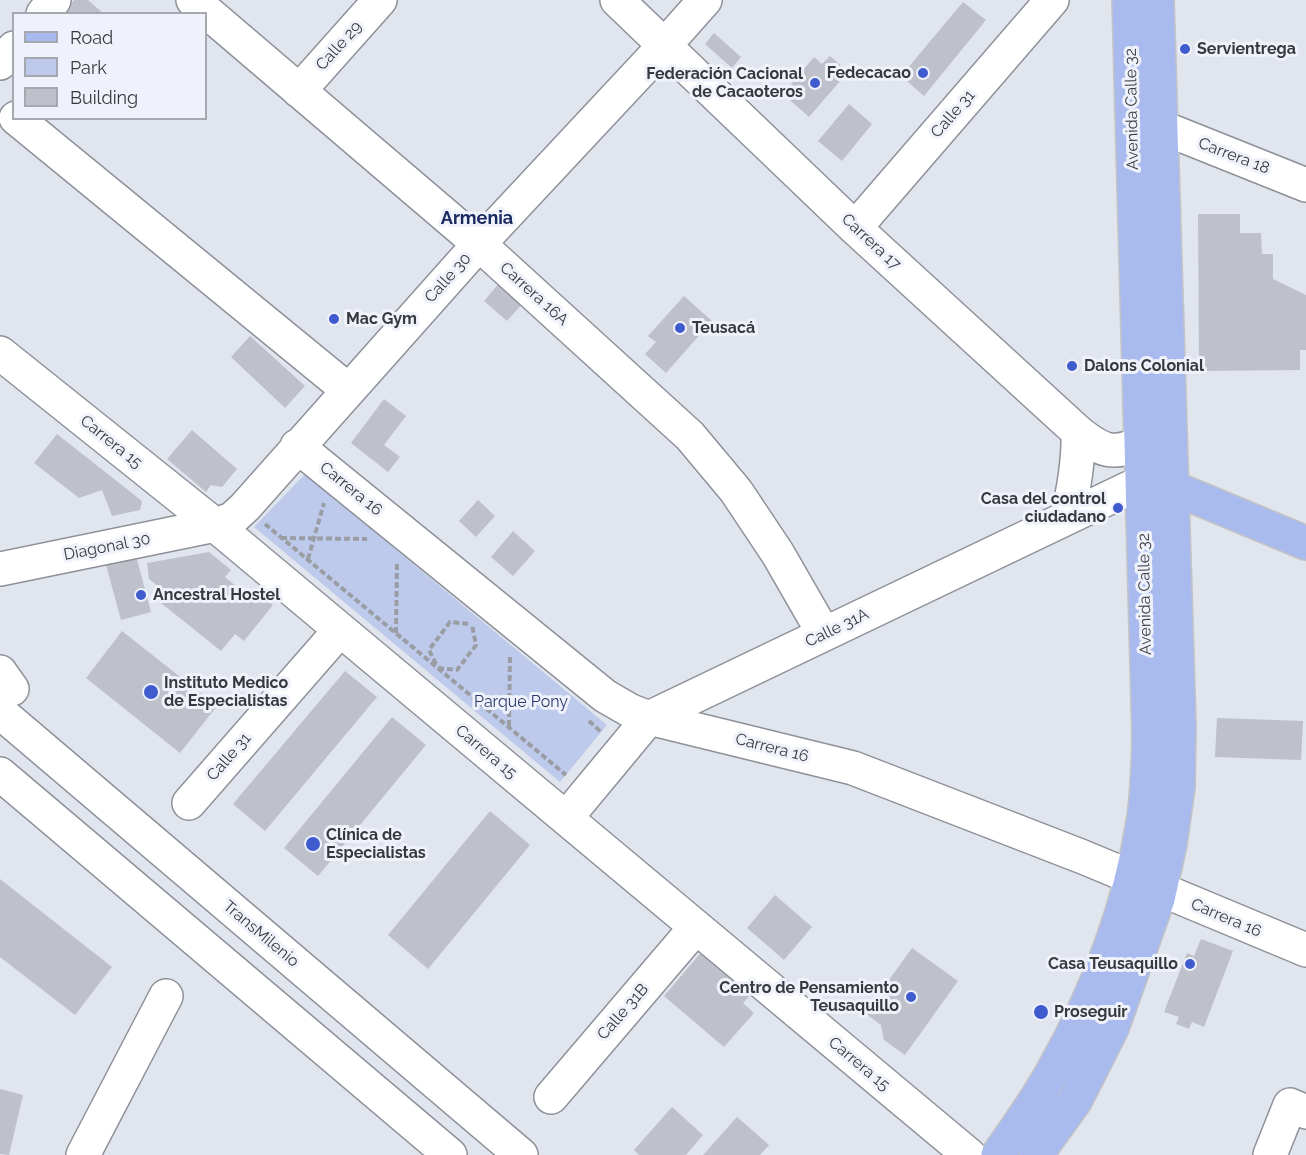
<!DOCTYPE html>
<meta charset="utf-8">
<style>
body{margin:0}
#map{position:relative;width:1306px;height:1155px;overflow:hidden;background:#e1e5ed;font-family:Raleway,sans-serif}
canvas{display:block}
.legend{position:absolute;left:12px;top:12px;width:195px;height:108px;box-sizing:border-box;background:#eff2fb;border:2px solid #a6a8af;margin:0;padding:8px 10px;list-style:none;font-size:18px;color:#38393d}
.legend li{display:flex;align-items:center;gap:12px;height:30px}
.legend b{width:30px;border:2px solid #a6a8af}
</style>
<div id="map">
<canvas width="1306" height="1155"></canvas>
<ul class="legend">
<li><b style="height:8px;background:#a9baee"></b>Road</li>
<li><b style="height:16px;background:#bdcaeb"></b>Park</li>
<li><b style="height:16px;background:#bec1c9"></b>Building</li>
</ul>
</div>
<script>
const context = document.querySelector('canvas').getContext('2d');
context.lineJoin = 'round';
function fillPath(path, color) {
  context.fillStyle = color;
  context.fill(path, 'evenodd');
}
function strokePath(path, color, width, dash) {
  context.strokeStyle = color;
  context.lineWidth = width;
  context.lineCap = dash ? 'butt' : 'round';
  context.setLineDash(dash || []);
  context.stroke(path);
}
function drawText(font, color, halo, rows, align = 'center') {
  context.font = font + ' Raleway,sans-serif';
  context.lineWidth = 6;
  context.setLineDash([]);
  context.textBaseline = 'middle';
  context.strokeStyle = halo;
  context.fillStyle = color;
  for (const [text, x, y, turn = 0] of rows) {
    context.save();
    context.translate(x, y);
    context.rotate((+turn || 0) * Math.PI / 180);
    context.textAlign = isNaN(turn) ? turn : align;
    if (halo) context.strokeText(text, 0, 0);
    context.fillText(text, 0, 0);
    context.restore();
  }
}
const green = new Path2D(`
 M 305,474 L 607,725 L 560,782 L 254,527 Z`);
const building = new Path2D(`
 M 74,0 L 88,0 L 104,14 L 63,14 Z
 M 963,2 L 986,20 L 924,96 L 901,76 Z
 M 714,33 L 741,57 L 732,68 L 705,44 Z
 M 830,56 L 848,72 L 809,117 L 783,94 L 814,57 L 822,64 Z
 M 849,104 L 872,124 L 842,161 L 818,141 Z
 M 1198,214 L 1240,214 L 1240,233 L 1261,233 L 1262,254 L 1273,254 L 1273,279 L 1306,295 L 1306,350 L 1300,350 L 1300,370 L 1199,371 Z
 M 500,282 L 524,302 L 507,321 L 484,301 Z
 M 684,296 L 712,321 L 666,373 L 645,354 L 656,342 L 648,336 Z
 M 250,336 L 305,386 L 285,408 L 231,357 Z
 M 384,399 L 406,416 L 384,445 L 400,457 L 388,472 L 351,443 Z
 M 192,430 L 237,469 L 222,487 L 211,485 L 206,492 L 167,459 Z
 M 57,434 L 142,501 L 140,510 L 112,516 L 102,490 L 79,498 L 34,463 Z
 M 478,500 L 495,516 L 476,537 L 459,521 Z
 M 513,531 L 535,551 L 513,576 L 491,557 Z
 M 135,552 L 151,612 L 121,620 L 105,561 Z
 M 209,552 L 231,570 L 225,577 L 249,597 L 255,590 L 273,605 L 244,641 L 235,634 L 221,651 L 161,603 L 169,595 L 149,579 L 147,563 Z
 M 122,631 L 217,706 L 180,753 L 86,678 Z
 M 345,671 L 377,697 L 265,831 L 233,804 Z
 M 392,717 L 426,745 L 318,876 L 284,848 Z
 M 1217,718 L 1303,721 L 1301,760 L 1215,757 Z
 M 490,811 L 530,845 L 428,969 L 388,935 Z
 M 0,879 L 112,967 L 75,1015 L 0,957 Z
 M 775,895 L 812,927 L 784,960 L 747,928 Z
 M 1201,939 L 1233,951 L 1204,1027 L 1192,1022 L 1189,1029 L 1176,1024 L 1179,1017 L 1164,1012 L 1187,953 L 1194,956 Z
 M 912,948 L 958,981 L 905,1055 L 884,1040 L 881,1025 L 865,1013 Z
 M 704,949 L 754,991 L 743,1003 L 754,1013 L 724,1047 L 664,996 Z
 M 0,1089 L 23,1095 L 9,1155 L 0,1154 Z
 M 672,1107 L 703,1135 L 686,1155 L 639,1155 L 634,1150 Z
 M 737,1117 L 769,1145 L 760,1155 L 703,1155 Z`);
const path = new Path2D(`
 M 265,524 L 566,775
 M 281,538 L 367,539
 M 308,559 L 324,503
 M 396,633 L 397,563
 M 436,664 L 429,650 L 450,622 L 470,624
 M 438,668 L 457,670 L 476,645 L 472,625
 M 589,721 L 601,732
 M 509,726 L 510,656`);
const minor = new Path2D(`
 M 193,0 L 479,244 L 690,436 L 736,491 L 778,554 L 824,634
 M 617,0 L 855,228 L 1078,432 C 1102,451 1112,456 1141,443
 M 43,14 L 54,0
 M 0,63 L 14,48
 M 299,91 L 380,0
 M 16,118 L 348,390
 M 1161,127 L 1306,185
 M 855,228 L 1052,0
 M 0,353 L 215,525 L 969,1155
 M 297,446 L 605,696 L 631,711 L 649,718 L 853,768 L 1083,857 L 1306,950
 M 1067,518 C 1074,489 1079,462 1078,432
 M 0,569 L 215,525 L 232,519 L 245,507 L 479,244 L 665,45 L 705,0
 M 0,672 L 12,689
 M 0,712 L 521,1155
 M 0,774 L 450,1155
 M 189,803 L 340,630
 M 566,818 L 649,718 L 1142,482
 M 551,1097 L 696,927
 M 83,1155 L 166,996
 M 1270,1155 L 1290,1105 L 1306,1112`);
const major = new Path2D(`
 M 1153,484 L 1171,487 L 1306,543
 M 998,1155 C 1017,1128 1037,1100 1053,1071 C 1096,995 1129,909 1143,823 C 1148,794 1148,765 1149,736 L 1129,0
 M 1036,1155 L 1075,1101 L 1112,1028 L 1158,899 L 1170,844 L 1178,787 L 1179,726 L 1157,0`);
const markers = [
 [1185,49,6,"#3f5bcd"],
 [923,73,6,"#3f5bcd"],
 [815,83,6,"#3f5bcd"],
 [334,319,6,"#3f5bcd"],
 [680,328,6,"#3f5bcd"],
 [1072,366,6,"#3f5bcd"],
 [1118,508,6,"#3f5bcd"],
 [141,595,6,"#3f5bcd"],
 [151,692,8,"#3f5bcd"],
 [313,844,8,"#3f5bcd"],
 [1190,964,6,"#3f5bcd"],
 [911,997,6,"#3f5bcd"],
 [1041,1012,8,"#3f5bcd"]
];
const streetNames = [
 ["Calle 29",339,46,-48],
 ["Avenida Calle 32",1132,109,-91],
 ["Calle 31",953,114,-49],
 ["Carrera 18",1234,156,21],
 ["Carrera 17",871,242,43],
 ["Calle 30",448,278,-48],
 ["Carrera 16A",534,294,42],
 ["Carrera 15",111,442,39],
 ["Carrera 16",351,489,39],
 ["Diagonal 30",107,547,-11],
 ["Avenida Calle 32",1145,594,-91],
 ["Calle 31A",837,628,-26],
 ["Carrera 16",772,748,14],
 ["Carrera 15",486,752,40],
 ["Calle 31",229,757,-49],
 ["Carrera 16",1226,918,23],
 ["TransMilenio",261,934,40],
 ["Calle 31B",623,1012,-49],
 ["Carrera 15",859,1064,40]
];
const poiNames = [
 ["Servientrega",1197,49],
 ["Fedecacao",911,73,"right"],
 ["Federación Cacional",803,74,"right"],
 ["de Cacaoteros",803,92,"right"],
 ["Mac Gym",346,319],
 ["Teusacá",692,328],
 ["Dalons Colonial",1084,366],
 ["Casa del control",1106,499,"right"],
 ["ciudadano",1106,517,"right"],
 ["Ancestral Hostel",153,595],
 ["Instituto Medico",164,683],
 ["de Especialistas",164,701],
 ["Clínica de",326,835],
 ["Especialistas",326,853],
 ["Casa Teusaquillo",1178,964,"right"],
 ["Centro de Pensamiento",899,988,"right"],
 ["Teusaquillo",899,1006,"right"],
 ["Proseguir",1054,1012]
];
const parkNames = [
 ["Parque Pony",521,702]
];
const neighbourhoodNames = [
 ["Armenia",477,219]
];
fillPath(green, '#bdcaeb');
fillPath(building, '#bec1c9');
strokePath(minor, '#8e9199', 36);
strokePath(major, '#c3c4c5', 36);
strokePath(path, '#9a9da4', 4, [6, 3]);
strokePath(minor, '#fff', 33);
strokePath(major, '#a9baee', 33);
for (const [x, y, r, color] of markers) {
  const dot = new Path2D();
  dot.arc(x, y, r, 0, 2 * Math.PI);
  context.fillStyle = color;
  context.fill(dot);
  strokePath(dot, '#eff2fb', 2);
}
drawText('16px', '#38393d', '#eff2fb', streetNames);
drawText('bold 16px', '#38393d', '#eff2fb', poiNames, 'left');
drawText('16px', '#2c3c6f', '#eff2fb', parkNames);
drawText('bold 18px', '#1a2960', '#eff2fb', neighbourhoodNames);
</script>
